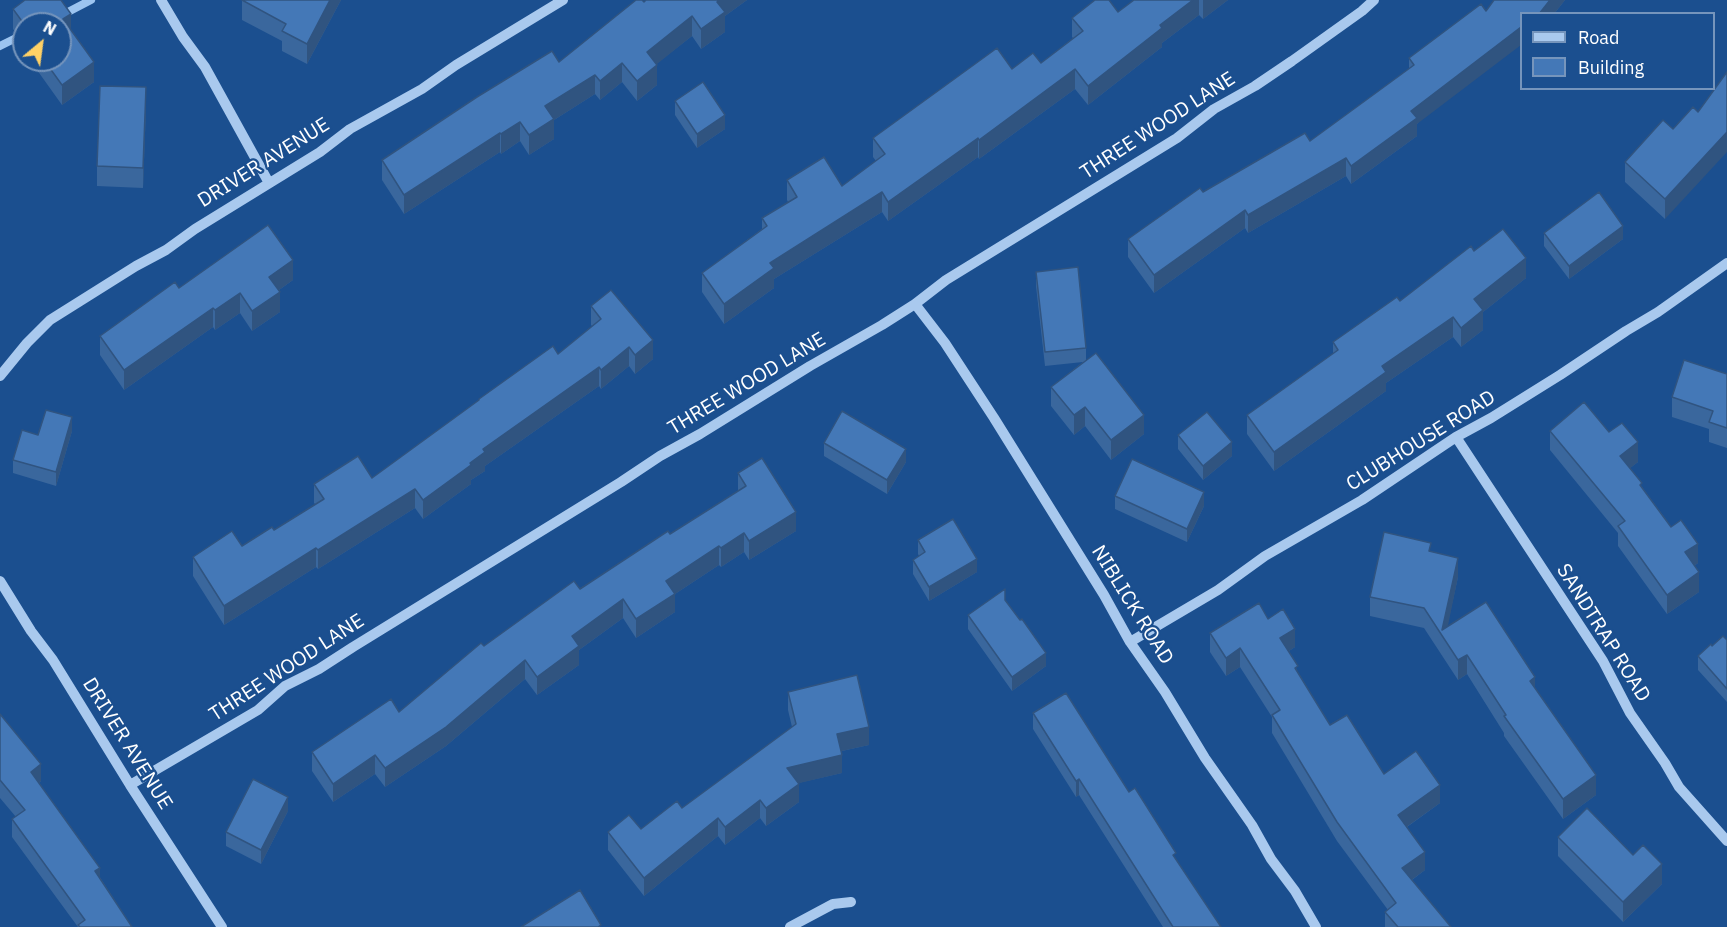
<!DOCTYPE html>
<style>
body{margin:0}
#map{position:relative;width:1727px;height:927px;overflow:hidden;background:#1b4f8f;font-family:"IBM Plex Sans",sans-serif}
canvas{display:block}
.legend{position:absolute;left:1520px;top:12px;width:195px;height:78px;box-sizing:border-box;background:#1b4f8f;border:2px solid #7695bc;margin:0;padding:8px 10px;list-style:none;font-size:18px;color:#fff}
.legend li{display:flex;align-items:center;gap:12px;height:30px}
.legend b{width:30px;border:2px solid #7695bc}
.north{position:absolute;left:12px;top:12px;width:60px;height:60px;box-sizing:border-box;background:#1b4f8f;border:2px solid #7695bc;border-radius:50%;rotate:29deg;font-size:16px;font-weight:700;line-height:24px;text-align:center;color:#fff}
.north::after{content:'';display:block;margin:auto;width:21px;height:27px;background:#ffd166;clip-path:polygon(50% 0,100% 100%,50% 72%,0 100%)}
</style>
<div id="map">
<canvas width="1727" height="927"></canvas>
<ul class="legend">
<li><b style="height:8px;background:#a9c9ee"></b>Road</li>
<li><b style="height:16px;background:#4478b7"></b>Building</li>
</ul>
<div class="north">N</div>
</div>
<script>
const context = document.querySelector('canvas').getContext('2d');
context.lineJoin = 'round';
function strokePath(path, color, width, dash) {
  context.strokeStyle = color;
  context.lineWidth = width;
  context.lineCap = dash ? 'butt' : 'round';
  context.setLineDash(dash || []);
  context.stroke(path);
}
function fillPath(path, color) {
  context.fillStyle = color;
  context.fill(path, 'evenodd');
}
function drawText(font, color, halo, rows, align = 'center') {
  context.font = font + ' "IBM Plex Sans",sans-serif';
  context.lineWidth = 4.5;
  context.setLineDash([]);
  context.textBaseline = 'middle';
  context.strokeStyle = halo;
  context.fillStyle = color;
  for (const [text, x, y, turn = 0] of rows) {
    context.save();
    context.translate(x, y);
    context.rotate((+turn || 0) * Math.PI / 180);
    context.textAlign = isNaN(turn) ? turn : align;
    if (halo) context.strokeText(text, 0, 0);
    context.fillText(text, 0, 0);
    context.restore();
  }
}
const stream = new Path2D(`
 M 45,24 L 91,0
 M 0,46 L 24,34`);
const minor = new Path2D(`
 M 161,0 L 183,37 L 205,67 L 269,183
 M 915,304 L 945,343 L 994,418 L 1104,595 L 1130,642 L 1165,692 L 1205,758 L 1252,825 L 1271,859 L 1295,891 L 1316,927
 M 0,376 L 27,343 L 50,320 L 136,266 L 166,250 L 195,229 L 320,152 L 350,129 L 422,89 L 456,65 L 563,0
 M 1456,437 L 1603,661 L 1630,713 L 1665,763 L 1679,787 L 1727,841
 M 0,581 L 31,631 L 53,660 L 130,785 L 222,927
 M 1130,642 L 1218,590 L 1265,556 L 1362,500 L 1456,437 L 1491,418 L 1560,375 L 1626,331 L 1658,312 L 1727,263
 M 130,785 L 258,710 L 285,686 L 319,669 L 353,647 L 621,482 L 660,456 L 700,434 L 810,366 L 882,325 L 915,304 L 946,280 L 1177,138 L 1214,109 L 1255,86 L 1292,61 L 1362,11 L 1374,0
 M 790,927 L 833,904 L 851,902`);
const wall = new Path2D(`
 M 242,0 L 341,0 L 307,64 L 282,51 L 282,41 L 242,20 Z
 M 646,0 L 747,0 L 725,16 L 725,32 L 701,49 L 692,36 L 656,64 L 657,85 L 637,101 L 622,82 L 600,100 L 595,94 L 554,120 L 554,139 L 529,155 L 520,141 L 501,154 L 500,152 L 404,214 L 382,180 L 382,160 L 559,62 Z
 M 1134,0 L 1228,0 L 1203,19 L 1199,15 L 1162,43 L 1162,47 L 1088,105 L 1075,89 L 979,159 L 978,157 L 888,221 L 882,212 L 774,279 L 774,288 L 724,324 L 702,292 L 702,273 L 762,229 L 762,218 L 788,202 L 787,200 L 787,180 L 842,186 L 876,161 L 873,157 L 873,138 L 1012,69 L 1041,63 L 1073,38 L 1072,37 L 1072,18 L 1118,12 Z
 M 1494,0 L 1565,0 L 1554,14 L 1521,14 L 1417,124 L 1417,136 L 1351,184 L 1346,176 L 1248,233 L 1245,228 L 1154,293 L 1128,257 L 1128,239 L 1203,192 L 1310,141 L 1409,69 L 1409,58 L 1486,11 Z
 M 13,9 L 71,30 L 94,82 L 62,105 L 37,70 L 37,62 L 36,60 L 60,60 L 24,24 L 24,44 L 13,29 Z
 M 675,101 L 725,129 L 697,148 L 675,115 Z
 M 146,107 L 143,188 L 97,186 L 97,166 Z
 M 1673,129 L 1665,219 L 1625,182 L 1625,162 Z
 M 1544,233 L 1623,239 L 1569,279 L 1544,246 Z
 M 1474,251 L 1526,278 L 1483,312 L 1483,330 L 1461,347 L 1453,337 L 1386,383 L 1386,391 L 1274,471 L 1247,434 L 1247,415 L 1333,354 L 1333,342 L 1400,301 Z
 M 1036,272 L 1086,348 L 1086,360 L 1144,434 L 1111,460 L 1085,426 L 1074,435 L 1051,406 L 1051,387 L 1083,362 L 1045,366 L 1036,286 Z
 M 293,280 L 279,290 L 280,312 L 252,331 L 240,313 L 215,330 L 213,327 L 124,390 L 100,355 L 100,336 L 179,288 Z
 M 591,306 L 653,359 L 635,374 L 629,366 L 601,389 L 599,386 L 485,466 L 485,471 L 471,480 L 471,484 L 423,519 L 415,508 L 318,569 L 316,567 L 224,625 L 193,576 L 193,557 L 242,546 L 274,530 L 316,505 L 314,503 L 314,484 L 372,478 L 479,401 L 479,399 L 558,354 L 592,326 L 591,325 Z
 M 1727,374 L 1727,448 L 1709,442 L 1709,429 L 1672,417 L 1672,397 Z
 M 72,431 L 56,486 L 13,473 L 13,460 L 38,435 Z
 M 1550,431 L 1609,432 L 1638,462 L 1630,468 L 1642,487 L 1698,563 L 1694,566 L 1699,592 L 1667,614 L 1618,546 L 1618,533 L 1550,450 Z
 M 1178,435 L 1232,456 L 1203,480 L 1178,449 Z
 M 824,443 L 906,462 L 887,494 L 824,456 Z
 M 738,473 L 796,531 L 749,560 L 744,552 L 721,567 L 719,565 L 675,594 L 675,612 L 636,638 L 623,618 L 579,650 L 579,665 L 537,695 L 525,679 L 446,746 L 385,787 L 375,774 L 333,802 L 312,771 L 312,752 L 399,712 L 484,646 L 670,534 L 738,491 Z
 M 1115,496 L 1204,506 L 1187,542 L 1115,509 Z
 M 918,540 L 977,572 L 929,601 L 913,574 L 913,560 L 919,556 L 918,554 Z
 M 1431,552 L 1458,577 L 1447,627 L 1535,689 L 1596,795 L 1563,819 L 1504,736 L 1504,733 L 1467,674 L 1458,680 L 1424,628 L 1370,616 L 1370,597 Z
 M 1005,600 L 1046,666 L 1012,691 L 968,629 L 968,615 Z
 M 1210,633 L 1295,647 L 1289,651 L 1298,673 L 1330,725 L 1384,774 L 1440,803 L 1407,827 L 1425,870 L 1412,880 L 1451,927 L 1385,927 L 1385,912 L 1388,910 L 1337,841 L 1272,733 L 1272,717 L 1240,667 L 1226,676 L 1210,652 Z
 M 1727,640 L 1727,702 L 1698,670 L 1698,656 L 1712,646 Z
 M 788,692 L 869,745 L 842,751 L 842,773 L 798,783 L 799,802 L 766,826 L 760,818 L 725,845 L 718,836 L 644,896 L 608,850 L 608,832 L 641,829 L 682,808 L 792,727 L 788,710 Z
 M 1033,713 L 1129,792 L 1221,927 L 1163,927 L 1079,795 L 1076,797 L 1033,729 Z
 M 0,714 L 41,781 L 39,783 L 132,927 L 78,927 L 12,837 L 12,819 L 16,817 L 0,798 Z
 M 288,811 L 261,864 L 226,846 L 226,832 Z
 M 1558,837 L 1662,884 L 1623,922 L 1558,856 Z`);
const shadedWall = new Path2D(`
 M 330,0 L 341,0 L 307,64 L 307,44 Z
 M 719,0 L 747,0 L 725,16 L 725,32 L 701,49 L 701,29 L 717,2 Z
 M 1193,0 L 1199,0 L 1199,15 L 1162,43 L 1162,47 L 1088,105 L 1088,86 L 1160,25 Z
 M 1203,0 L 1228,0 L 1203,19 Z
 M 1550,0 L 1565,0 L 1554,14 L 1539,14 Z
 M 71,14 L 71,34 L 63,19 Z
 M 692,16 L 692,36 L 647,72 L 647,52 Z
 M 1521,27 L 1521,45 L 1417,124 L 1417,136 L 1351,184 L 1351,166 L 1411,111 Z
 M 94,62 L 94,82 L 62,105 L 62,85 Z
 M 622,63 L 622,82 L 600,100 L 600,81 Z
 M 657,65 L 657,85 L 637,101 L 637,81 Z
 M 1075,69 L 1075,89 L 979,159 L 979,140 Z
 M 595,75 L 595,94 L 554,120 L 554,139 L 529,155 L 529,135 L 545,106 Z
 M 146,87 L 146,107 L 143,188 L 143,168 Z
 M 725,115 L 725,129 L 697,148 L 697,134 Z
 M 520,122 L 520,141 L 501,154 L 501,134 Z
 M 1727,132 L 1727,152 L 1665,219 L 1665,199 Z
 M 500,133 L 500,152 L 404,214 L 404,195 Z
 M 978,138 L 978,157 L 888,221 L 888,202 Z
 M 1346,158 L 1346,176 L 1248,233 L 1248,215 Z
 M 882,192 L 882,212 L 774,279 L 774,288 L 724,324 L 724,304 L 770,263 Z
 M 1245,210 L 1245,228 L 1154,293 L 1154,275 Z
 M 1623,226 L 1623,239 L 1569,279 L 1569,266 Z
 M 1526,258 L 1526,278 L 1483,312 L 1483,330 L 1461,347 L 1461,328 L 1474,299 Z
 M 293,260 L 293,280 L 269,297 L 269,277 Z
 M 280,292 L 280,312 L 252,331 L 252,311 Z
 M 240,293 L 240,313 L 215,330 L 215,310 Z
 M 213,308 L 213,327 L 124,390 L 124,370 Z
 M 1453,317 L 1453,337 L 1386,383 L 1386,391 L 1274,471 L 1274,452 L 1382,366 Z
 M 653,340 L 653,359 L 635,374 L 635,355 Z
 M 629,347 L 629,366 L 601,389 L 601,370 Z
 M 599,367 L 599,386 L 485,466 L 485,471 L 471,480 L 471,484 L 423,519 L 423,500 L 470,463 L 483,449 Z
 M 1085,407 L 1085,426 L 1074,435 L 1074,415 Z
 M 1144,415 L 1144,434 L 1111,460 L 1111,440 Z
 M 72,417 L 72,431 L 56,486 L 56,472 Z
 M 1232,442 L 1232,456 L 1203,480 L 1203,466 Z
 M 1638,442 L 1638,462 L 1620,476 L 1620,456 Z
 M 906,449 L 906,462 L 887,494 L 887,480 Z
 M 415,489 L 415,508 L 318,569 L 318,550 Z
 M 1204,492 L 1204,506 L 1187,542 L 1187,529 Z
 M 796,512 L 796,531 L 749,560 L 749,541 Z
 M 744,533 L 744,552 L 721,567 L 721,548 Z
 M 1698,544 L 1698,563 L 1685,572 L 1685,552 Z
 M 719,546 L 719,565 L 675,594 L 675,612 L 636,638 L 636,619 L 666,581 Z
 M 316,548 L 316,567 L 224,625 L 224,606 Z
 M 1458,558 L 1458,577 L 1445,640 L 1442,630 Z
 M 977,559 L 977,572 L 929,601 L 929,587 Z
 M 1699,572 L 1699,592 L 1667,614 L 1667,595 Z
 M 623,599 L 623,618 L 579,650 L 579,665 L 537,695 L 537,677 L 572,636 Z
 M 1295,629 L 1295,647 L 1280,657 L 1280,638 Z
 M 1240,648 L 1240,667 L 1226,676 L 1226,658 Z
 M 1046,653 L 1046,666 L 1012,691 L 1012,677 Z
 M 1467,655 L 1467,674 L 1458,680 L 1458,660 Z
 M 525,660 L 525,679 L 446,746 L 385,787 L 385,768 Z
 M 1535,677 L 1535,697 L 1530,681 Z
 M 869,727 L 869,745 L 837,752 L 837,734 Z
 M 375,755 L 375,774 L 333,802 L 333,784 Z
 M 842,755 L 842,773 L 787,786 L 787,768 Z
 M 41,764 L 41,781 L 31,790 L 31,772 Z
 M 1596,775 L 1596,795 L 1563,819 L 1563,799 Z
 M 1079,779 L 1079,795 L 1076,797 L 1076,781 Z
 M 799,784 L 799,802 L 766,826 L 766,808 Z
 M 1440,785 L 1440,803 L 1398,833 L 1398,815 Z
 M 288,797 L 288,811 L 261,864 L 261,850 Z
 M 760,800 L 760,818 L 725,845 L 725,827 Z
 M 718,818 L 718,836 L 644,896 L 644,878 Z
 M 1425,852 L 1425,870 L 1402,887 L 1402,868 Z
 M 1662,864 L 1662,884 L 1623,922 L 1623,902 Z
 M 100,868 L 100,885 L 95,871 Z`);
const building = new Path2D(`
 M 25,0 L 61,0 L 71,14 L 63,19 L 94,62 L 62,85 L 44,60 L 60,60 L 60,24 L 24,24 L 13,9 Z
 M 242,0 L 330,0 L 307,44 L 282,31 L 286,24 Z
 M 636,0 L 642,0 L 644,2 L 646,0 L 719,0 L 717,2 L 725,12 L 701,29 L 692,16 L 647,52 L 657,65 L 637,81 L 622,63 L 600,81 L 595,75 L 545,106 L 554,119 L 529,135 L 520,122 L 501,134 L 500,133 L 404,195 L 382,160 L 477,97 L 552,51 L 559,62 Z
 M 1095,0 L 1109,0 L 1118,12 L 1134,0 L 1193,0 L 1160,25 L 1162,28 L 1088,86 L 1075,69 L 979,140 L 978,138 L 888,202 L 882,192 L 770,263 L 774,268 L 724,304 L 702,273 L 767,226 L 762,218 L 797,197 L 787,180 L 824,157 L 842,186 L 885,154 L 873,138 L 997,48 L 1012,69 L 1033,53 L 1041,63 L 1083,31 L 1072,18 Z
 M 1494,0 L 1550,0 L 1539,14 L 1521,14 L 1521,27 L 1411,111 L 1417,118 L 1351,166 L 1346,158 L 1248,215 L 1245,210 L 1154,275 L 1128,239 L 1200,188 L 1203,192 L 1305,133 L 1310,141 L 1414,65 L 1409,58 L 1481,4 L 1486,11 Z
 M 1727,72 L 1727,132 L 1665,199 L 1625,162 L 1663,120 L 1673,129 L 1693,107 L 1698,112 Z
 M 703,82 L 725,115 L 697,134 L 675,101 Z
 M 100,86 L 146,87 L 143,168 L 97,166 Z
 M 1599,192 L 1623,226 L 1569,266 L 1544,233 Z
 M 268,225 L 293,260 L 269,277 L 280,292 L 252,311 L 240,293 L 215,310 L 213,308 L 124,370 L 100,336 L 175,282 L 179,288 Z
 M 1503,229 L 1526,258 L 1474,299 L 1483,310 L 1461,328 L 1453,317 L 1382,366 L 1386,372 L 1274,452 L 1247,415 L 1338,350 L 1333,342 L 1397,297 L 1400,301 L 1471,246 L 1474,251 Z
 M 1078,267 L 1086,348 L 1045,352 L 1036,272 Z
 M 611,290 L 653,340 L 635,355 L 629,347 L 601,370 L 599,367 L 483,449 L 485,452 L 470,463 L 471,465 L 423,500 L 415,489 L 318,550 L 316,548 L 224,606 L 193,557 L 232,531 L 242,546 L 272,527 L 274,530 L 324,499 L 314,484 L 358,456 L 372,478 L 479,400 L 479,399 L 553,346 L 558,354 L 601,319 L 591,306 Z
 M 1096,353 L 1144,415 L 1111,440 L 1085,407 L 1074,415 L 1051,387 Z
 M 1684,360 L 1727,374 L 1727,428 L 1709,422 L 1713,411 L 1672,397 Z
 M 1584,402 L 1609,432 L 1622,423 L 1638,442 L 1620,456 L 1642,483 L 1640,485 L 1671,527 L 1681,520 L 1698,544 L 1685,552 L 1699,572 L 1667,595 L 1618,526 L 1625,521 L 1550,431 Z
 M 46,410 L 72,417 L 56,472 L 13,460 L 22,430 L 38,435 Z
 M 842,411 L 906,449 L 887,480 L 824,443 Z
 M 1207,412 L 1232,442 L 1203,466 L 1178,435 Z
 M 762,458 L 796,512 L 749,541 L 744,533 L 721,548 L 719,546 L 666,581 L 675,594 L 636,619 L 623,599 L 572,636 L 579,646 L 537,677 L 525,660 L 446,727 L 385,768 L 375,755 L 333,784 L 312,752 L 391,699 L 399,712 L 481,643 L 484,646 L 574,581 L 580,589 L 668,531 L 670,534 L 746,486 L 738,473 Z
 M 1132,459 L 1204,492 L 1187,529 L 1115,496 Z
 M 953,519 L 977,559 L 929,587 L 913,560 L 925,552 L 918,540 Z
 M 1384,532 L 1431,543 L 1429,551 L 1458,558 L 1442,630 L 1486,602 L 1535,677 L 1530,681 L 1596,775 L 1563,799 L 1504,716 L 1506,715 L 1467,655 L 1458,660 L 1424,608 L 1370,597 Z
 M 1005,589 L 1005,600 L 1020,620 L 1022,619 L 1046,653 L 1012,677 L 968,615 Z
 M 1259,603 L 1268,619 L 1283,609 L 1295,629 L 1280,638 L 1298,666 L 1295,668 L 1330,725 L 1347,715 L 1384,774 L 1416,751 L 1440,785 L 1398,815 L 1425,852 L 1402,868 L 1451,927 L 1398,927 L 1385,912 L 1396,903 L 1337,822 L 1272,715 L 1280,710 L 1240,648 L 1226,658 L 1210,633 Z
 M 1723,636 L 1727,640 L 1727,689 L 1698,656 L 1711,644 L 1712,646 Z
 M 857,675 L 869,727 L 837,734 L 842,755 L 787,768 L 799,784 L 766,808 L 760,800 L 725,827 L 718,818 L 644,878 L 608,832 L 629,815 L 641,829 L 677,801 L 682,808 L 796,724 L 788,692 Z
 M 1066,693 L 1129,792 L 1135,788 L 1176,853 L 1173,855 L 1221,927 L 1173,927 L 1079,779 L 1076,781 L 1033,713 Z
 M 0,714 L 41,764 L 31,772 L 100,868 L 95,871 L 132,927 L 80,927 L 78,925 L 85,920 L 12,819 L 25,810 L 0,780 Z
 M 253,779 L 288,797 L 261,850 L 226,832 Z
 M 1587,808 L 1633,855 L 1643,845 L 1662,864 L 1623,902 L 1558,837 Z
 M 580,890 L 601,925 L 598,927 L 521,927 Z`);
const streetNames = [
 ["THREE WOOD LANE",1158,126,-33],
 ["DRIVER AVENUE",264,163,-32],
 ["THREE WOOD LANE",747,384,-31],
 ["CLUBHOUSE ROAD",1421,441,-32],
 ["NIBLICK ROAD",1132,605,58],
 ["SANDTRAP ROAD",1603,633,58],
 ["THREE WOOD LANE",287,668,-33],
 ["DRIVER AVENUE",127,744,58]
];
strokePath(stream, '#9cc4f0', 8);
strokePath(minor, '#a9c9ee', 10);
fillPath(wall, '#3a679d');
fillPath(shadedWall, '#305480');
fillPath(building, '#4478b7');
strokePath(building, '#305480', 1.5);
drawText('20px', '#fff', '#1b4f8f', streetNames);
</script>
